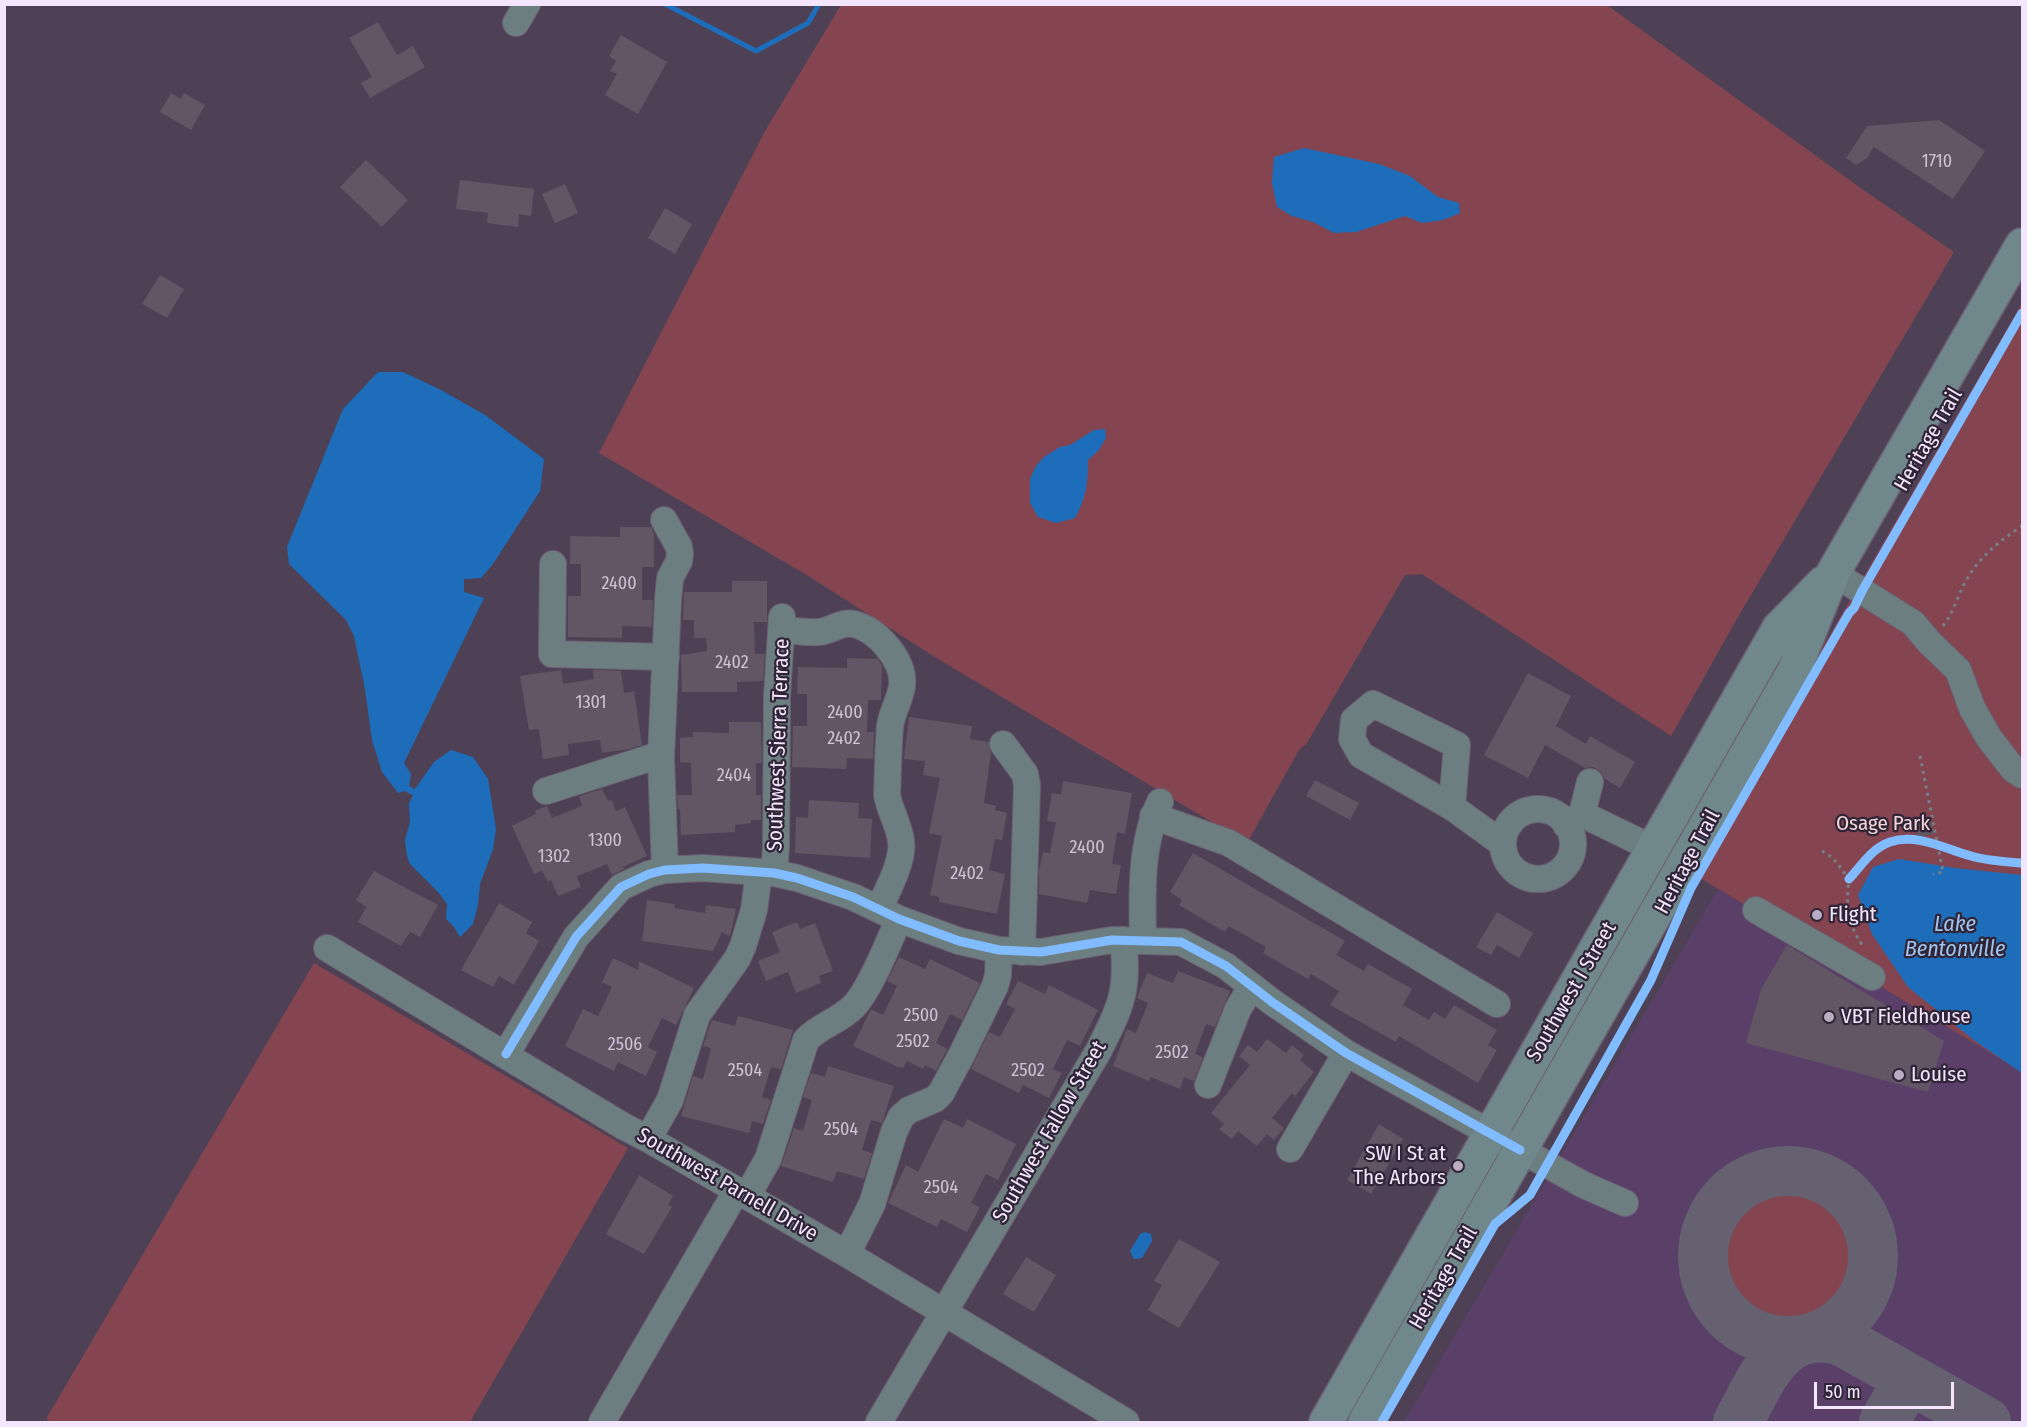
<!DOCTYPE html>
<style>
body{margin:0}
#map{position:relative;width:2027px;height:1427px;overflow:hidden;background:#4e4156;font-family:"Fira Sans Condensed",sans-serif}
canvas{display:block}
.frame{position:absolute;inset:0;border:6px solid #f3e5fd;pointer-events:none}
.scale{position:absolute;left:1814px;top:1382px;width:140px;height:27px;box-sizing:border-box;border:3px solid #f3e5fd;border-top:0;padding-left:8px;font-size:18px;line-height:21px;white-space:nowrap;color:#f3e5fd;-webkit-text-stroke:4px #302537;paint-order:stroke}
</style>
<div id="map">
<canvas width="2027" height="1427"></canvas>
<div class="frame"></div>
<div class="scale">50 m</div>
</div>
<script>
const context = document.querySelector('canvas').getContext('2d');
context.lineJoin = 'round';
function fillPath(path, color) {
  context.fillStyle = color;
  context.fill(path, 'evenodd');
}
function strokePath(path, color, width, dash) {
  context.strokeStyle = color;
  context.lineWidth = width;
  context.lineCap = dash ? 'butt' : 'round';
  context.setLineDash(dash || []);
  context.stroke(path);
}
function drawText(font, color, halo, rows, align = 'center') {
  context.font = font + ' "Fira Sans Condensed",sans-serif';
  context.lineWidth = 4.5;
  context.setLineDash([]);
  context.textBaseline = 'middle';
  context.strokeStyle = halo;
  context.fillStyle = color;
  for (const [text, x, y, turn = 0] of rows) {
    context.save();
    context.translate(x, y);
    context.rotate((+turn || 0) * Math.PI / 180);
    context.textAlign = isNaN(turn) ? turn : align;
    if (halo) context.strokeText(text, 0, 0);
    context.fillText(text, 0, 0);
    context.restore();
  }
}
const built = new Path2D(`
 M 1718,889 L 2022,1072 L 2022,1422 L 1404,1422 Z`);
const green = new Path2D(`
 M 841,5 L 1607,5 L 1862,189 L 1954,252 L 1738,617 L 1671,736 L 1422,574 L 1405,575 L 1307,743 L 1299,750 L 1247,843 L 938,659 L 810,577 L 599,453 L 765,131 Z
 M 2022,303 L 2022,1072 L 1692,873 Z
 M 314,963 L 628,1148 L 470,1422 L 51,1422 L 46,1419 Z
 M1719 1256a69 69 0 1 1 138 0a69 69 0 1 1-138 0Z`);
const water = new Path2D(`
 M 1304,148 L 1379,164 L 1410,176 L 1438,197 L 1459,203 L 1460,213 L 1443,220 L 1422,223 L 1405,216 L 1356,232 L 1334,233 L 1313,222 L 1292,216 L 1277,207 L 1272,183 L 1274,157 Z
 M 378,372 L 403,372 L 441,390 L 485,415 L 544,459 L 540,491 L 493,564 L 481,578 L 464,579 L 464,592 L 484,598 L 404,763 L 411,774 L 409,786 L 415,789 L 434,762 L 451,750 L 473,757 L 488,779 L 496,829 L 493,849 L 480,884 L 478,905 L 473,924 L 460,937 L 454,927 L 446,919 L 447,904 L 439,893 L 410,864 L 407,856 L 405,840 L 410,822 L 409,803 L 413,795 L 404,791 L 398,793 L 382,772 L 372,740 L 365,689 L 354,636 L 346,620 L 289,564 L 287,547 L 343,409 Z
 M 1105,429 L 1106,438 L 1099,450 L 1088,460 C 1088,483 1086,498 1075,518 L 1056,523 L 1038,517 L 1030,503 L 1030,479 L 1036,466 L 1044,457 L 1060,447 L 1070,445 L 1094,430 Z
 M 1899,859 L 1955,868 L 2022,875 L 2022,1073 L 1975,1041 L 1908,987 L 1872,934 L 1858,895 L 1873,867 Z
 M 1145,1232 L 1151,1234 L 1152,1241 L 1142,1258 L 1134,1259 L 1130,1251 L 1140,1234 Z`);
const stream = new Path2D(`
 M 665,4 L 756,51 L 808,23 L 819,4`);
const taxiway = new Path2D(`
 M1703 1256a85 85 0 1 1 170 0a85 85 0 1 1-170 0Z
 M 1738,1422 C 1762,1379 1780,1323 1842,1341 L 1986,1422
 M 1884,1422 L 1909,1379`);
const building = new Path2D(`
 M 378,22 L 397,55 L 413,46 L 425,67 L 370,98 L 361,83 L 372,77 L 349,38 Z
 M 621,35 L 667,62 L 638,114 L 605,95 L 617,74 L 610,71 L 616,61 L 609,56 Z
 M 171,93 L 181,99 L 184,93 L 205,105 L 191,130 L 160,112 Z
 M 1939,120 L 1985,151 L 1953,199 L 1874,147 L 1867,158 L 1856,165 L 1846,158 L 1867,126 Z
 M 366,160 L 408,200 L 382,227 L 340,187 Z
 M 460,180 L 534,189 L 531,216 L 519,214 L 518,227 L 487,223 L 488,213 L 456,209 Z
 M 565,184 L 578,213 L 555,223 L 542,194 Z
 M 665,208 L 692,224 L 675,254 L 648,238 Z
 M 160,275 L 184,289 L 167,318 L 142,304 Z
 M 620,527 L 651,527 L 654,534 L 654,567 L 642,567 L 642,600 L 653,600 L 652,627 L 622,626 L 622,638 L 568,637 L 568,596 L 581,596 L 581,564 L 570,564 L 570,536 L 620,537 Z
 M 732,581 L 767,581 L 767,622 L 754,622 L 755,654 L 765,654 L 763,681 L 737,682 L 737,692 L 682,692 L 681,655 L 707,651 L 706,638 L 694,638 L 694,620 L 683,620 L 684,592 L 732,592 Z
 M 847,658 L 878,659 L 882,666 L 881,700 L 868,700 L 867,732 L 874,732 L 873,759 L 847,758 L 846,769 L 792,767 L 793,726 L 807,726 L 807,694 L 797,694 L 798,667 L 847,668 Z
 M 561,670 L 563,684 L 594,679 L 593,670 L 621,671 L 624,693 L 634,691 L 642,745 L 629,749 L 602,753 L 600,740 L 568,744 L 569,755 L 543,759 L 539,729 L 529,730 L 520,676 Z
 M 1528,673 L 1571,696 L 1556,726 L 1586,744 L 1590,736 L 1635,762 L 1620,788 L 1605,779 L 1600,771 L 1593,767 L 1585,768 L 1545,745 L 1528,778 L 1484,755 Z
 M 909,717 L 972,726 L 970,739 L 989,742 L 991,753 L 984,803 L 996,806 L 995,810 L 1007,813 L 1002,840 L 995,839 L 989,870 L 1005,874 L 997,914 L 939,902 L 939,897 L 930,895 L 942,836 L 929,833 L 940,778 L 923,775 L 925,761 L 904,759 Z
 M 729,722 L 761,722 L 762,763 L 756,763 L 756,795 L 761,795 L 761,820 L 751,820 L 751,823 L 735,825 L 735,832 L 681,835 L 680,809 L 678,809 L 677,795 L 692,795 L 691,763 L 680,762 L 680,738 L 693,737 L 693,732 L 729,733 Z
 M 1315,780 L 1359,803 L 1350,820 L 1306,796 Z
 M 1063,781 L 1132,793 L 1125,834 L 1117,832 L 1112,864 L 1121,865 L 1116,894 L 1090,890 L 1087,903 L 1039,894 L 1039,871 L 1043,852 L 1050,853 L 1056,822 L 1047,821 L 1052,793 L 1061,795 Z
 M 602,789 L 608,801 L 612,800 L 616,811 L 625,807 L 647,856 L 623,867 L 624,869 L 612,875 L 607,864 L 577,876 L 581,887 L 558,896 L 551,880 L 548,882 L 542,871 L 534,874 L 512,826 L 536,814 L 535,811 L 547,806 L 552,818 L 582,806 L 579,796 Z
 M 809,800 L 859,803 L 858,818 L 872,819 L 870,858 L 795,853 L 796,817 L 808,818 Z
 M 1930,817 L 1934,834 L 1918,837 L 1914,821 Z
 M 1193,853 L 1345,941 L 1336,955 L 1364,971 L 1368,964 L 1412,989 L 1403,1005 L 1429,1020 L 1434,1012 L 1445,1019 L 1454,1005 L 1497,1030 L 1488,1045 L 1497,1050 L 1478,1083 L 1399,1036 L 1396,1042 L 1330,1005 L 1339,991 L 1311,974 L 1308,979 L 1263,953 L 1266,947 L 1238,931 L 1228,926 L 1225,932 L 1179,905 L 1182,900 L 1170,892 Z
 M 374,871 L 438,905 L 420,937 L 410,932 L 401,946 L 358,922 L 366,907 L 356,900 Z
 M 647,900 L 675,904 L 674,908 L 705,913 L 706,905 L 736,909 L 730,936 L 722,932 L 713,951 L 642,941 Z
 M 499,903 L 532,922 L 526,933 L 539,941 L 514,985 L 499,976 L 493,987 L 461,970 Z
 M 1497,912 L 1533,933 L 1519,958 L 1497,945 L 1491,955 L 1476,947 Z
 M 797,922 L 800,929 L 815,923 L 833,971 L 819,976 L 821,983 L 796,993 L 788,972 L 766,981 L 758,961 L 780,952 L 772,932 Z
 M 1787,945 L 1944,1041 L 1928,1092 L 1746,1043 L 1761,989 Z
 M 899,957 L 925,969 L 930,959 L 980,983 L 962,1020 L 950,1014 L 936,1043 L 947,1049 L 936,1071 L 925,1065 L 923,1069 L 907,1061 L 903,1068 L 900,1067 L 900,1068 L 853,1046 L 871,1009 L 883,1015 L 897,986 L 887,981 Z
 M 613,958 L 638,970 L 639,961 L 694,988 L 676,1025 L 662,1018 L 648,1047 L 657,1052 L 646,1076 L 618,1062 L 614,1071 L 565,1046 L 583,1009 L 598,1016 L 612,987 L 602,982 Z
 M 1178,971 L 1230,991 L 1215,1027 L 1206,1024 L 1195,1054 L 1203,1057 L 1194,1081 L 1184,1077 L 1180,1089 L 1151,1077 L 1149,1081 L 1113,1066 L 1127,1029 L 1136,1033 L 1148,1003 L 1137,998 L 1147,973 L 1173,983 Z
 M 1018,981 L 1045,994 L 1049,985 L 1098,1010 L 1080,1046 L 1067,1040 L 1053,1069 L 1062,1073 L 1049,1098 L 1023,1085 L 1019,1093 L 971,1069 L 989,1032 L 1000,1037 L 1015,1009 L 1006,1004 Z
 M 738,1016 L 793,1030 L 781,1069 L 771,1067 L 762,1097 L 771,1100 L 763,1124 L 752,1121 L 749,1133 L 681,1116 L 693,1076 L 703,1079 L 711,1048 L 703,1046 L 711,1022 L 712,1020 L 735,1026 Z
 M 1267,1039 L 1286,1053 L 1292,1045 L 1304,1055 L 1300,1060 L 1314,1072 L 1295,1096 L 1292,1093 L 1272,1118 L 1284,1128 L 1274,1140 L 1267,1134 L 1257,1146 L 1238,1131 L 1232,1139 L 1219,1129 L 1224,1124 L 1211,1113 L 1250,1065 L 1239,1056 L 1248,1045 L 1257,1052 Z
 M 828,1066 L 894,1086 L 882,1123 L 871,1120 L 862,1150 L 872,1153 L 864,1179 L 837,1171 L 833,1182 L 781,1166 L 794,1128 L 803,1131 L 812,1100 L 803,1097 L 811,1073 L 825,1077 Z
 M 944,1119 L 963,1128 L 967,1119 L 1016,1144 L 998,1180 L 986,1174 L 971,1203 L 980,1207 L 967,1232 L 941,1219 L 937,1227 L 888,1203 L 906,1165 L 918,1172 Z
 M 1379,1124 L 1403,1139 L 1371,1194 L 1347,1180 Z
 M 639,1175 L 673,1196 L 668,1205 L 672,1207 L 644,1254 L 606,1234 Z
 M 1179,1239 L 1220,1262 L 1179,1328 L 1148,1310 L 1162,1285 L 1154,1281 Z
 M 1026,1257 L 1056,1275 L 1034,1312 L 1003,1294 Z`);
const path = new Path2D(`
 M 1943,626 C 1954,612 1958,594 1967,579 C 1980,556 2001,540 2022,526
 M 1920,756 L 1943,872 L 1933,874
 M 1822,851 L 1833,858 L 1849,879 C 1846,909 1846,919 1862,945`);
const minor = new Path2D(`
 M 516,23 L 527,4
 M 664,520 L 679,547 L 680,554 L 679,561 L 670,578 L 668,600 L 661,757 L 665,870
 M 553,564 L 552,654 L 666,657
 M 1833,573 L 1913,623 L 1929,642 L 1958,670 L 1972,708 L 1989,738 L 2013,769 L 2022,775
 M 782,629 C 794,631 807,633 819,632 C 831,631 842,621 854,624 C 878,630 905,661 902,686 C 900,700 892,712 890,726 C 888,749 888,772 887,795 C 890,811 899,825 901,841 C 904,861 887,891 879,909
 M 1003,744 L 1025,774 L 1027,785 L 1022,952
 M 546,791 L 653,757 L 661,757
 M 1452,807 L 1457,745 L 1373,704 L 1354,720 L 1352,739 L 1361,755 L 1452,807 L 1503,844
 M1503 844a35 35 0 1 1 70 0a35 35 0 1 1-70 0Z
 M 1582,814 L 1590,782
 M 1153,816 L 1229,843 L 1497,1004
 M 1566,825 L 1582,814 L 1654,849
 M 774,873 L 776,847 L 777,696 L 782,617
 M 1756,910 L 1872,977
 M 1143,941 C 1142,895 1140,844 1160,802
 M 327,948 L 623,1126 L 648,1139 L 847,1254 L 1126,1422
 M 506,1054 L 576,937 L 621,887 L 649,874 L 665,870 L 703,868 L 774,873 L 797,878 L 853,897 L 899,919 L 959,941 L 999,950 L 1041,952 L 1112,940 L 1181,942 L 1226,966 L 1272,1002 L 1346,1053 L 1584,1185 L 1625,1203
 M 1208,1085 L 1238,1009 L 1252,986
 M 648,1139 L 670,1100 L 697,1015 L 737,959 L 743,946 L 754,910 L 759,872
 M 1290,1149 L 1346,1053
 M 747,1196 L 768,1159 L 806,1040 C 819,1026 839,1021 853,1007 C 870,990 888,943 899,919
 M 847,1254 L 872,1204 L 894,1132 L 901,1117 L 909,1110 L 935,1099 L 941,1093 L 962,1054 L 995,986 L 998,975 L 999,950
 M 602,1422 L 737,1190
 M 879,1422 L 1099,1050 C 1109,1029 1122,1007 1124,983 C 1126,969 1124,954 1124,940`);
const major = new Path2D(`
 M 1326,1422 L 1779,628 L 1823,583
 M 1365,1422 L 1794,671 L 1833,573 L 2022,245`);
const cycleway = new Path2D(`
 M 1849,879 C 1861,866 1872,848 1890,842 C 1918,833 1945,849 1971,856 C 1988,861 2006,862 2022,863
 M 506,1054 L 576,937 L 621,887 L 649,874 L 665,870 L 703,868 L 774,873 L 797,878 L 853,897 L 899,919 L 959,941 L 999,950 L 1041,952 L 1112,940 L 1181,942 L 1226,966 L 1272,1002 L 1346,1053 L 1520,1150
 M 1382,1422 L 1495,1224 L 1530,1195 L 1651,980 L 1691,888 L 1849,613 L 1854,608 L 1862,591 L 2022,313`);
const markers = [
 [1817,915,6,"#b9acc3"],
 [1829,1017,6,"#b9acc3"],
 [1899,1075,6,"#b9acc3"],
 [1458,1166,6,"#b9acc3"]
];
const numberNames = [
 ["1710",1937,162],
 ["2400",619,584],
 ["2402",732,663],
 ["1301",591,703],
 ["2400",845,713],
 ["2402",844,739],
 ["2404",734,776],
 ["1300",605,841],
 ["2400",1087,848],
 ["1302",554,857],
 ["2402",967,874],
 ["2500",921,1016],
 ["2502",913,1042],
 ["2506",625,1045],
 ["2502",1172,1053],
 ["2504",745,1071],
 ["2502",1028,1071],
 ["2504",841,1130],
 ["2504",941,1188]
];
const streetNames = [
 ["Heritage Trail",1929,440,-60],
 ["Southwest Sierra Terrace",779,745,-88],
 ["Heritage Trail",1688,862,-62],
 ["Southwest I Street",1572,992,-60],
 ["Southwest Fallow Street",1050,1132,-60],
 ["Southwest Parnell Drive",727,1185,30],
 ["Heritage Trail",1444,1278,-60]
];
const parkNames = [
 ["Osage Park",1883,824]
];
const poiNames = [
 ["Flight",1829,915],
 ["VBT Fieldhouse",1841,1017],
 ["Louise",1911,1075],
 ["SW I St at",1446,1154,"right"],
 ["The Arbors",1446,1178,"right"]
];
const waterNames = [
 ["Lake",1955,925],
 ["Bentonville",1955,950]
];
fillPath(built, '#5a4069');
fillPath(green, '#844551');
fillPath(water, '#1e6dbb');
strokePath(stream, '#1e6dbb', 5);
strokePath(taxiway, '#666170', 50);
fillPath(building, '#625564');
strokePath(minor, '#6b6072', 28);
strokePath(major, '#6b6072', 36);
strokePath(path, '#777f86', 3, [3, 4.5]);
strokePath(minor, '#6d7e80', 26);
strokePath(major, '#70878c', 33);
strokePath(cycleway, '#80bcff', 9);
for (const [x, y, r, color] of markers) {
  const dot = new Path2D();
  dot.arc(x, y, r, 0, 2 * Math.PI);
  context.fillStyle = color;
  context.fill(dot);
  strokePath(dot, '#302537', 2);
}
drawText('18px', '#cfc1d7', null, numberNames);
drawText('21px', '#f3e5fd', '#302537', streetNames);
drawText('21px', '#f3d3d6', '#302537', parkNames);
drawText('21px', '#f3e5fd', '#302537', poiNames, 'left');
drawText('italic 22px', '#9fc4ef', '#302537', waterNames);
</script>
